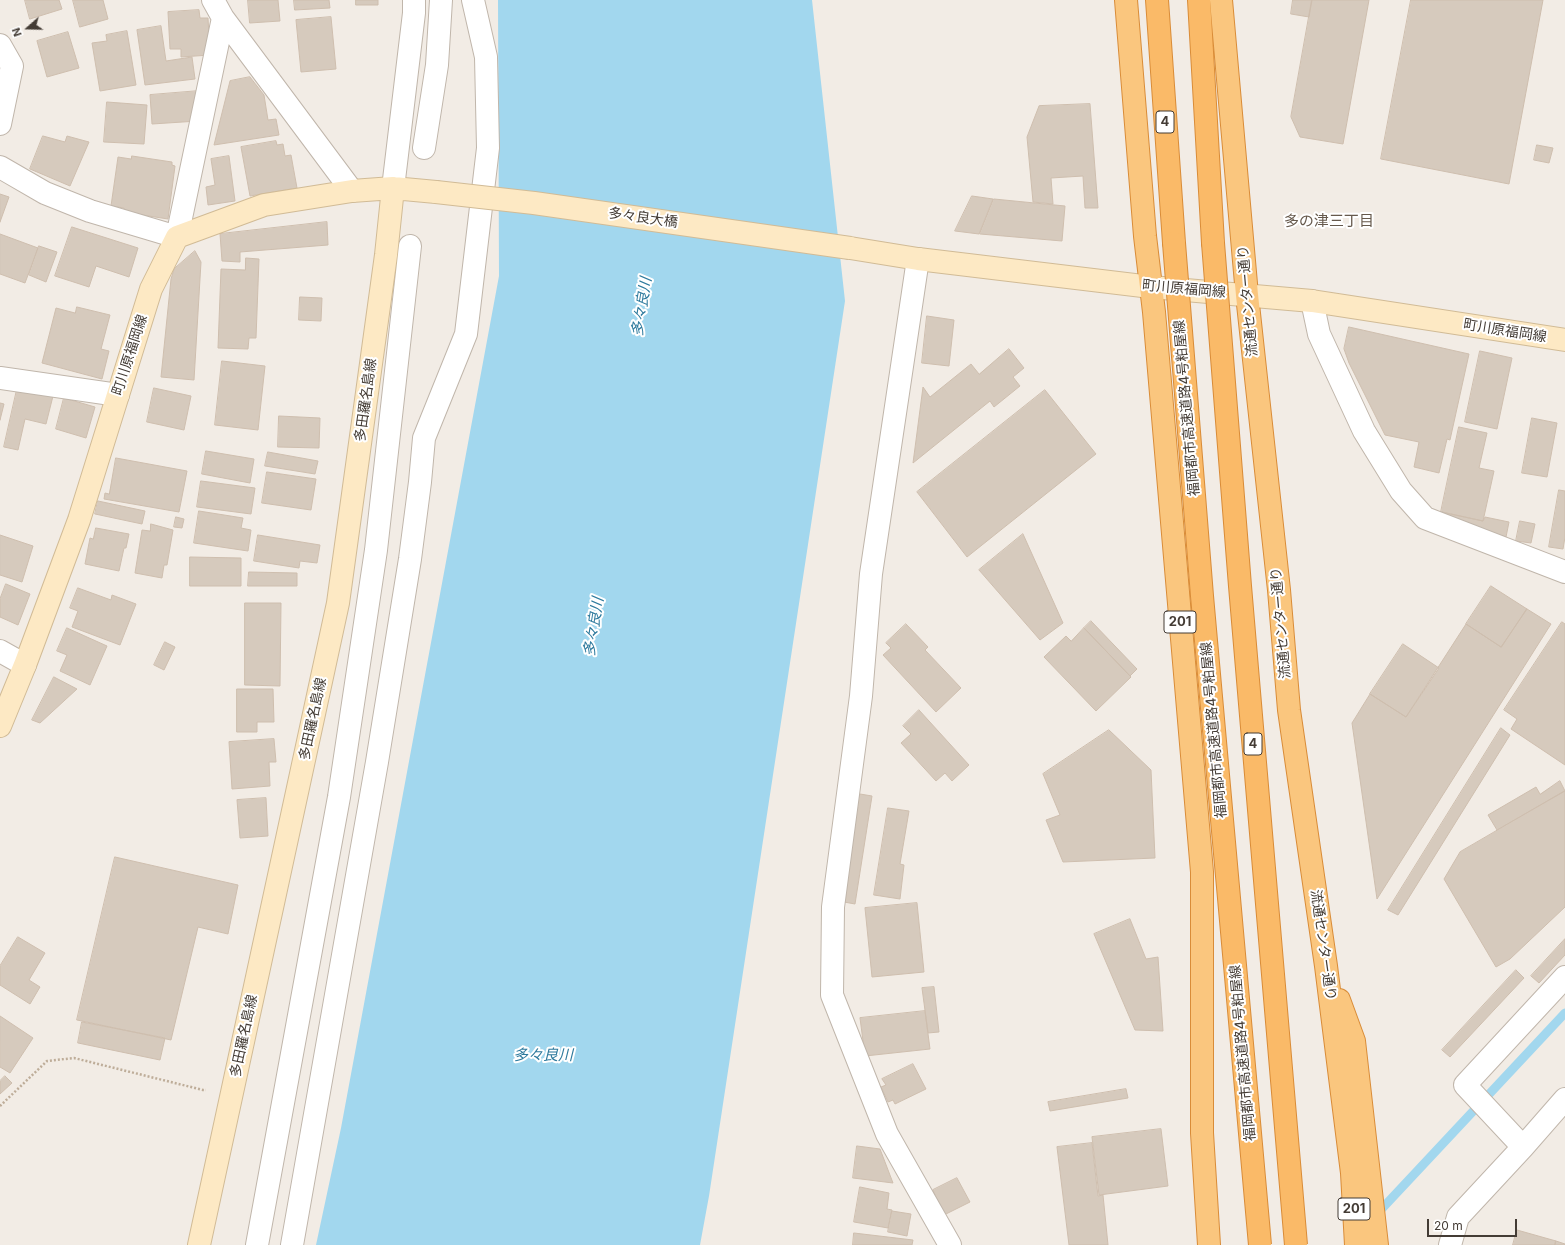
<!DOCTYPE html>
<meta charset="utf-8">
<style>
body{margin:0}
#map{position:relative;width:1565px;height:1245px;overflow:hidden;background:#f2ece5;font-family:Inter,sans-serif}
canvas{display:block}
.north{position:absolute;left:8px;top:8px;width:40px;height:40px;-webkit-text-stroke:3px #fff;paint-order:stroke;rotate:250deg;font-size:11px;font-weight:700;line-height:16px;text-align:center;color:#443c35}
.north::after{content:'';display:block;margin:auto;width:14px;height:18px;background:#443c35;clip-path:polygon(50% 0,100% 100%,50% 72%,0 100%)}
.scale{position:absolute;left:1427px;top:1219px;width:90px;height:18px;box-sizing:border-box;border:2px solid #443c35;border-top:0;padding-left:5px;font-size:12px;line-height:14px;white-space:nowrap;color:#443c35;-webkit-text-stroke:3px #fff;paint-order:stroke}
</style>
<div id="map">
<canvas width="1565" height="1245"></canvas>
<div class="north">N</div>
<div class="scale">20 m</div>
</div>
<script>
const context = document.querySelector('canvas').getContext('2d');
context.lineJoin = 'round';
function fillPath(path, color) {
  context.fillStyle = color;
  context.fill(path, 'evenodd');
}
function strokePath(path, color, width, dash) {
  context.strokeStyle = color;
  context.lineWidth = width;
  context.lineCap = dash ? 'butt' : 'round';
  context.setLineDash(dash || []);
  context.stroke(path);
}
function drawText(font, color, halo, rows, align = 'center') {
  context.font = font + ' Inter,"Noto Sans JP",sans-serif';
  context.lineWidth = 4;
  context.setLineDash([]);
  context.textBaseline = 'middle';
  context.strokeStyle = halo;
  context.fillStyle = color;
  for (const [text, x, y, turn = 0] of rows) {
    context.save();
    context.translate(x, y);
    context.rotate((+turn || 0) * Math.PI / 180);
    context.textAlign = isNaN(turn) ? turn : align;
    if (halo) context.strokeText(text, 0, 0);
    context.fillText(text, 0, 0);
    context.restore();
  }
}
const water = new Path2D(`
 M 498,0 L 812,0 L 845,301 L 709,1196 L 700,1245 L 316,1245 L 341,1128 L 499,276 Z`);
const stream = new Path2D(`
 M 1376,1215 L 1565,1013`);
const building = new Path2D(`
 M 25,0 L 59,0 L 62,9 L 30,19 Z
 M 73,0 L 103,0 L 108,19 L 80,27 Z
 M 248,0 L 278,0 L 280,21 L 250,23 Z
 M 294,0 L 329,0 L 330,8 L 295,10 Z
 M 356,0 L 378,0 L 378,5 L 356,5 Z
 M 1293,0 L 1312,0 L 1309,17 L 1291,14 Z
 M 1312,0 L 1369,0 L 1343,144 L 1300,137 L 1291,117 Z
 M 1411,0 L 1543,0 L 1509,184 L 1381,159 Z
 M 199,10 L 200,18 L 208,18 L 210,55 L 181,57 L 181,49 L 170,49 L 168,12 Z
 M 331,17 L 336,69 L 301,72 L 296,20 Z
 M 161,26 L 166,61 L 192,57 L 195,79 L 145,85 L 137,30 Z
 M 127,31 L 136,85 L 100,91 L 92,43 L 107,41 L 106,35 Z
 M 68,32 L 79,68 L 47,77 L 37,41 Z
 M 250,77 L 264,95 L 268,120 L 276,119 L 279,135 L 214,145 L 230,81 Z
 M 199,91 L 198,121 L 152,124 L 150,95 Z
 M 107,102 L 147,105 L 144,144 L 104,142 Z
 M 1090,104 L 1098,208 L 1085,208 L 1083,176 L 1051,178 L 1053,204 L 1033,202 L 1027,137 L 1039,106 Z
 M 43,136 L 65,142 L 67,136 L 89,142 L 70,186 L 30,169 Z
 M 276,141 L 277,145 L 283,144 L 285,156 L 291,155 L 297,188 L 250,196 L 241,147 Z
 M 1537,145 L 1553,148 L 1549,163 L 1534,160 Z
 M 132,156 L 172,162 L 172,165 L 175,166 L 168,219 L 123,212 L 124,208 L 111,206 L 118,157 L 131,159 Z
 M 229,156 L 235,201 L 208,205 L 206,187 L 215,185 L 211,159 Z
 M 0,194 L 9,197 L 0,222 Z
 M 972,196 L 993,199 L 979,234 L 955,231 Z
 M 994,199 L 1065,206 L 1062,241 L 980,234 Z
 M 327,222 L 328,245 L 240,252 L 240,262 L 222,261 L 220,234 Z
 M 72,227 L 138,248 L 129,277 L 96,266 L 89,287 L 55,276 Z
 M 0,234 L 38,248 L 25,283 L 0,274 Z
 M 39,246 L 57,252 L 46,282 L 29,275 Z
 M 195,251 L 201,262 L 194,380 L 161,377 L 171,279 L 174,269 Z
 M 246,258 L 259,259 L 256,338 L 249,338 L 248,349 L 218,348 L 221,269 L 245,270 Z
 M 300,297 L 322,298 L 321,321 L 299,320 Z
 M 77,307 L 110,315 L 101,349 L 109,351 L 102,379 L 42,363 L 56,308 L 75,313 Z
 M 927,316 L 954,320 L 949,366 L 922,363 Z
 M 1349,327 L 1469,354 L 1450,440 L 1447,439 L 1439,473 L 1414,467 L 1419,442 L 1385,435 L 1349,363 L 1344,349 Z
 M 1009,349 L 1024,368 L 1013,377 L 1020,386 L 994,407 L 990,401 L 913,463 L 923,387 L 930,397 L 971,364 L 979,374 Z
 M 1480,351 L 1512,358 L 1497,429 L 1465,422 Z
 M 222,361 L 265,366 L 258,430 L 215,425 Z
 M 18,385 L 54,392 L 46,424 L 25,419 L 18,450 L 4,447 Z
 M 154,388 L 191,396 L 184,430 L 147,422 Z
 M 1045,390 L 1096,454 L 967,557 L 917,492 Z
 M 64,398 L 95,407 L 86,438 L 56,429 Z
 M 0,403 L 4,404 L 0,420 Z
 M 279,416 L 320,418 L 319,448 L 278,447 Z
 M 1532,418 L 1557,423 L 1547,477 L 1522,473 Z
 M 1459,427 L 1487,433 L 1479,468 L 1494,471 L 1483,521 L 1441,512 Z
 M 206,451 L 254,459 L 250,483 L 202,474 Z
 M 268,452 L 318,461 L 315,474 L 265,466 Z
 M 116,458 L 187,471 L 179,512 L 104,499 L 105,493 L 109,494 Z
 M 267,472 L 316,479 L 311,510 L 262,503 Z
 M 201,481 L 255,488 L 251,514 L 197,507 Z
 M 1559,490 L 1565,491 L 1565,537 L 1563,549 L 1549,547 Z
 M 98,501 L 145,511 L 142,524 L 95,514 Z
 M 199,511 L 243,518 L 241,528 L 251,530 L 248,551 L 194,543 Z
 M 1442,512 L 1483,521 L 1485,517 L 1509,522 L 1506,537 L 1481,530 L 1441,514 Z
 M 176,517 L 184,519 L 182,528 L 174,527 Z
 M 1520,521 L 1535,524 L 1531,543 L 1516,541 Z
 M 151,524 L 173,530 L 167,565 L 164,565 L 162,578 L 135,573 L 142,530 L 150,531 Z
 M 96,528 L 129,534 L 126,548 L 124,548 L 119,571 L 85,564 L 90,538 L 93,539 Z
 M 1023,534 L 1063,623 L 1040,640 L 979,570 Z
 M 0,535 L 33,546 L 22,582 L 0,575 Z
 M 258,535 L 320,545 L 317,563 L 300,561 L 299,568 L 254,561 Z
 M 190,557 L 241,558 L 241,586 L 190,586 Z
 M 249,572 L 297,573 L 297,586 L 248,586 Z
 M 6,584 L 30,594 L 18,625 L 0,617 L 0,599 Z
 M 1491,586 L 1527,609 L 1501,647 L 1466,624 Z
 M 78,588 L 111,600 L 112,595 L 136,604 L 120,645 L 72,627 L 78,611 L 70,608 Z
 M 245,603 L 281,603 L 280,686 L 245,685 Z
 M 1527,609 L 1551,624 L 1377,899 L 1352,723 L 1370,694 L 1406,717 L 1466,624 L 1501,647 Z
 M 1091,621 L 1137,669 L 1130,676 L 1084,628 Z
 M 1562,622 L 1565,624 L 1565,765 L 1511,729 L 1517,719 L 1504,710 Z
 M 906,624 L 928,647 L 925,650 L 961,688 L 936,712 L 883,655 L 891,648 L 886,643 Z
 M 67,628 L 107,646 L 90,685 L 60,671 L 67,655 L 57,651 Z
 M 1084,628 L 1131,677 L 1096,711 L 1044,657 L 1066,636 L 1071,641 Z
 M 165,642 L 175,647 L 164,670 L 154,665 Z
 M 1403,644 L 1439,668 L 1406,717 L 1370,694 Z
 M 54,677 L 77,689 L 40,723 L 32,720 Z
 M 237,689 L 273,689 L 274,722 L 257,722 L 257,732 L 237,732 Z
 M 919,710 L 969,765 L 952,781 L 945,773 L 936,781 L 901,743 L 911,734 L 903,726 Z
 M 1501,728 L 1510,735 L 1398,915 L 1388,910 Z
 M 1109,730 L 1151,770 L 1155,858 L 1063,862 L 1046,820 L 1060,815 L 1043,774 Z
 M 274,739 L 276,762 L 269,762 L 270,786 L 232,789 L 229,742 Z
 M 1560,781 L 1565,791 L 1497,830 L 1488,815 L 1536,787 L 1540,794 Z
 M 1565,791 L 1565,907 L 1510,959 L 1496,967 L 1444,879 L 1460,852 Z
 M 860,794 L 872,796 L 855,904 L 844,902 Z
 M 266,798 L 268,836 L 240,838 L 237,800 Z
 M 888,808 L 909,811 L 900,864 L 904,865 L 900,899 L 874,895 Z
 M 115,857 L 238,885 L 228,934 L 198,927 L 171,1040 L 77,1020 Z
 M 917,903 L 924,972 L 872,977 L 865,908 Z
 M 1130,919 L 1146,959 L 1158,957 L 1163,1031 L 1135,1030 L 1094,934 Z
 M 18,937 L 45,953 L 29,980 L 40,987 L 30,1004 L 0,985 L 0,966 Z
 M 1565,939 L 1565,955 L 1539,983 L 1531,976 Z
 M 1516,970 L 1524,978 L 1450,1057 L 1442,1050 Z
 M 934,987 L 939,1032 L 928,1033 L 922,988 Z
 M 925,1011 L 930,1049 L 865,1056 L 860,1018 Z
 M 0,1016 L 33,1038 L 10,1073 L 0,1067 Z
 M 82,1022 L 165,1038 L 160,1060 L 78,1043 Z
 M 913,1064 L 926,1089 L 895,1104 L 893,1100 L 888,1102 L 881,1087 L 886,1085 L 882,1079 Z
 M 5,1076 L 12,1083 L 0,1094 L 0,1081 Z
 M 1126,1089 L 1128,1098 L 1050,1111 L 1048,1102 Z
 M 1161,1129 L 1168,1186 L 1099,1195 L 1092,1137 Z
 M 1092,1143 L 1098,1196 L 1103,1195 L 1108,1245 L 1069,1245 L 1057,1147 Z
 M 857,1146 L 880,1149 L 893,1183 L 853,1178 Z
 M 957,1178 L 970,1202 L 944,1215 L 930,1197 L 935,1195 L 933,1190 Z
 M 860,1187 L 889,1193 L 887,1209 L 892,1210 L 888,1228 L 854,1222 Z
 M 892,1211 L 911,1214 L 907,1236 L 888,1232 Z
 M 1517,1230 L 1556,1241 L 1555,1245 L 1513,1245 Z
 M 854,1233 L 913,1240 L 912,1245 L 853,1245 Z
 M 1556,1241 L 1565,1244 L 1565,1245 L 1555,1245 Z`);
const path = new Path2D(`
 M 0,1106 L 47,1061 L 74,1058 L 203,1090 L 206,1090`);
const pedestrian = new Path2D(`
 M 424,148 L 437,65 L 441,0
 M 257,1245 L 339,797 L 376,550 L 410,246
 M 292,1245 L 377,762 L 410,559 L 420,482 L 424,438 L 466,334 L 488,148 L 486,57 L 473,0`);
const minor = new Path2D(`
 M 213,0 L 223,18 L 352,191
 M 0,45 L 12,66 L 0,124
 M 0,167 L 45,193 L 90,211 L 177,237 L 223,18
 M 918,259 L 871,574 L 861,696 L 833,907 L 832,995 L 887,1134 L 950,1245
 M 1312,301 L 1319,334 L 1364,431 L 1401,491 L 1425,518 L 1565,572
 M 0,378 L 118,395
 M 0,651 L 25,665
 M 1523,1147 L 1465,1085 L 1565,977
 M 1450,1245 L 1458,1217 L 1523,1147 L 1565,1099`);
const tertiary = new Path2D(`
 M 393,188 L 414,13 L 414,0`);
const secondary = new Path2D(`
 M 850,248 L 918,259 L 1151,287 L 1312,301 L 1565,340
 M 0,726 L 25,665 L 79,520 L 151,289 L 177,237 L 264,205 L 352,191 L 393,188 L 436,192
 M 199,1245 L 338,603 L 386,255 L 393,188`);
const trunk = new Path2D(`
 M 1126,0 L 1145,236 L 1154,312 L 1202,872 L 1202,1133 L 1209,1245
 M 1221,0 L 1247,295 L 1279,590 L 1289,710 L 1326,966 L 1352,1173 L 1356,1245
 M 1339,1000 L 1354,1041 L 1377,1245`);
const motorway = new Path2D(`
 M 1157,0 L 1174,243
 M 1199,0 L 1213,243`);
const secondaryBridge = new Path2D(`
 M 436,192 L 534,203 L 850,248`);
const motorwayBridge = new Path2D(`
 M 1174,243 L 1202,596 L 1260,1245
 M 1213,243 L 1240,586 L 1296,1245`);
const shields = [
 [1165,122,18],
 [1180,622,32],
 [1253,744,18],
 [1354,1209,32]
];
const shieldNames = [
 ["4",1165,122],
 ["201",1180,622],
 ["4",1253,744],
 ["201",1354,1209]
];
const streetNames = [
 ["多々良大橋",643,218,8],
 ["町川原福岡線",1184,289,5],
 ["流通センター通り",1248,301,-95],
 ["町川原福岡線",1505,331,9],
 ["町川原福岡線",130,355,-72],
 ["多田羅名島線",366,400,-82],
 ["福岡都市高速道路4号粕屋線",1187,408,-95],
 ["流通センター通り",1281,623,-95],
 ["多田羅名島線",313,719,-78],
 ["福岡都市高速道路4号粕屋線",1214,730,-95],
 ["流通センター通り",1323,945,82],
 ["多田羅名島線",244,1036,-78],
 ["福岡都市高速道路4号粕屋線",1243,1053,-95]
];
const neighbourhoodNames = [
 ["多の津三丁目",1329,221]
];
const waterNames = [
 ["多々良川",642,307,-81],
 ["多々良川",594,627,-81],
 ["多々良川",543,1055]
];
fillPath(water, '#a2d7ee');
strokePath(stream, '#a2d7ee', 9);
fillPath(building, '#d6cabd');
strokePath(building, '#cebeae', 1);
strokePath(pedestrian, '#c0b6ab', 24);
strokePath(minor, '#c0b6ab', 24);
strokePath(tertiary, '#c0b6ab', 24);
strokePath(secondary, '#d1bb96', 24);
strokePath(trunk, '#d98c38', 24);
strokePath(motorway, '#d98c38', 24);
strokePath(path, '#bead99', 2.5, [2, 2]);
strokePath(pedestrian, '#fff', 22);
strokePath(minor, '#fff', 22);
strokePath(tertiary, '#fff', 22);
strokePath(secondary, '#fde9c4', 22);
strokePath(trunk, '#fac67e', 22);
strokePath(motorway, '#faba68', 22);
strokePath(secondaryBridge, '#d1bb96', 24, []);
strokePath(motorwayBridge, '#d98c38', 24, []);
strokePath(secondaryBridge, '#fde9c4', 22);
strokePath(motorwayBridge, '#faba68', 22);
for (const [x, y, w] of shields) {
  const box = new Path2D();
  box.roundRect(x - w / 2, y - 11, w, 22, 3);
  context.fillStyle = '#fff';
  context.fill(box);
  strokePath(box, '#443c35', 1);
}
drawText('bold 13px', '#443c35', null, shieldNames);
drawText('14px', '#443c35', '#fff', streetNames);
drawText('15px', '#66594c', '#fff', neighbourhoodNames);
drawText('italic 15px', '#2e7a9d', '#fff', waterNames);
</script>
